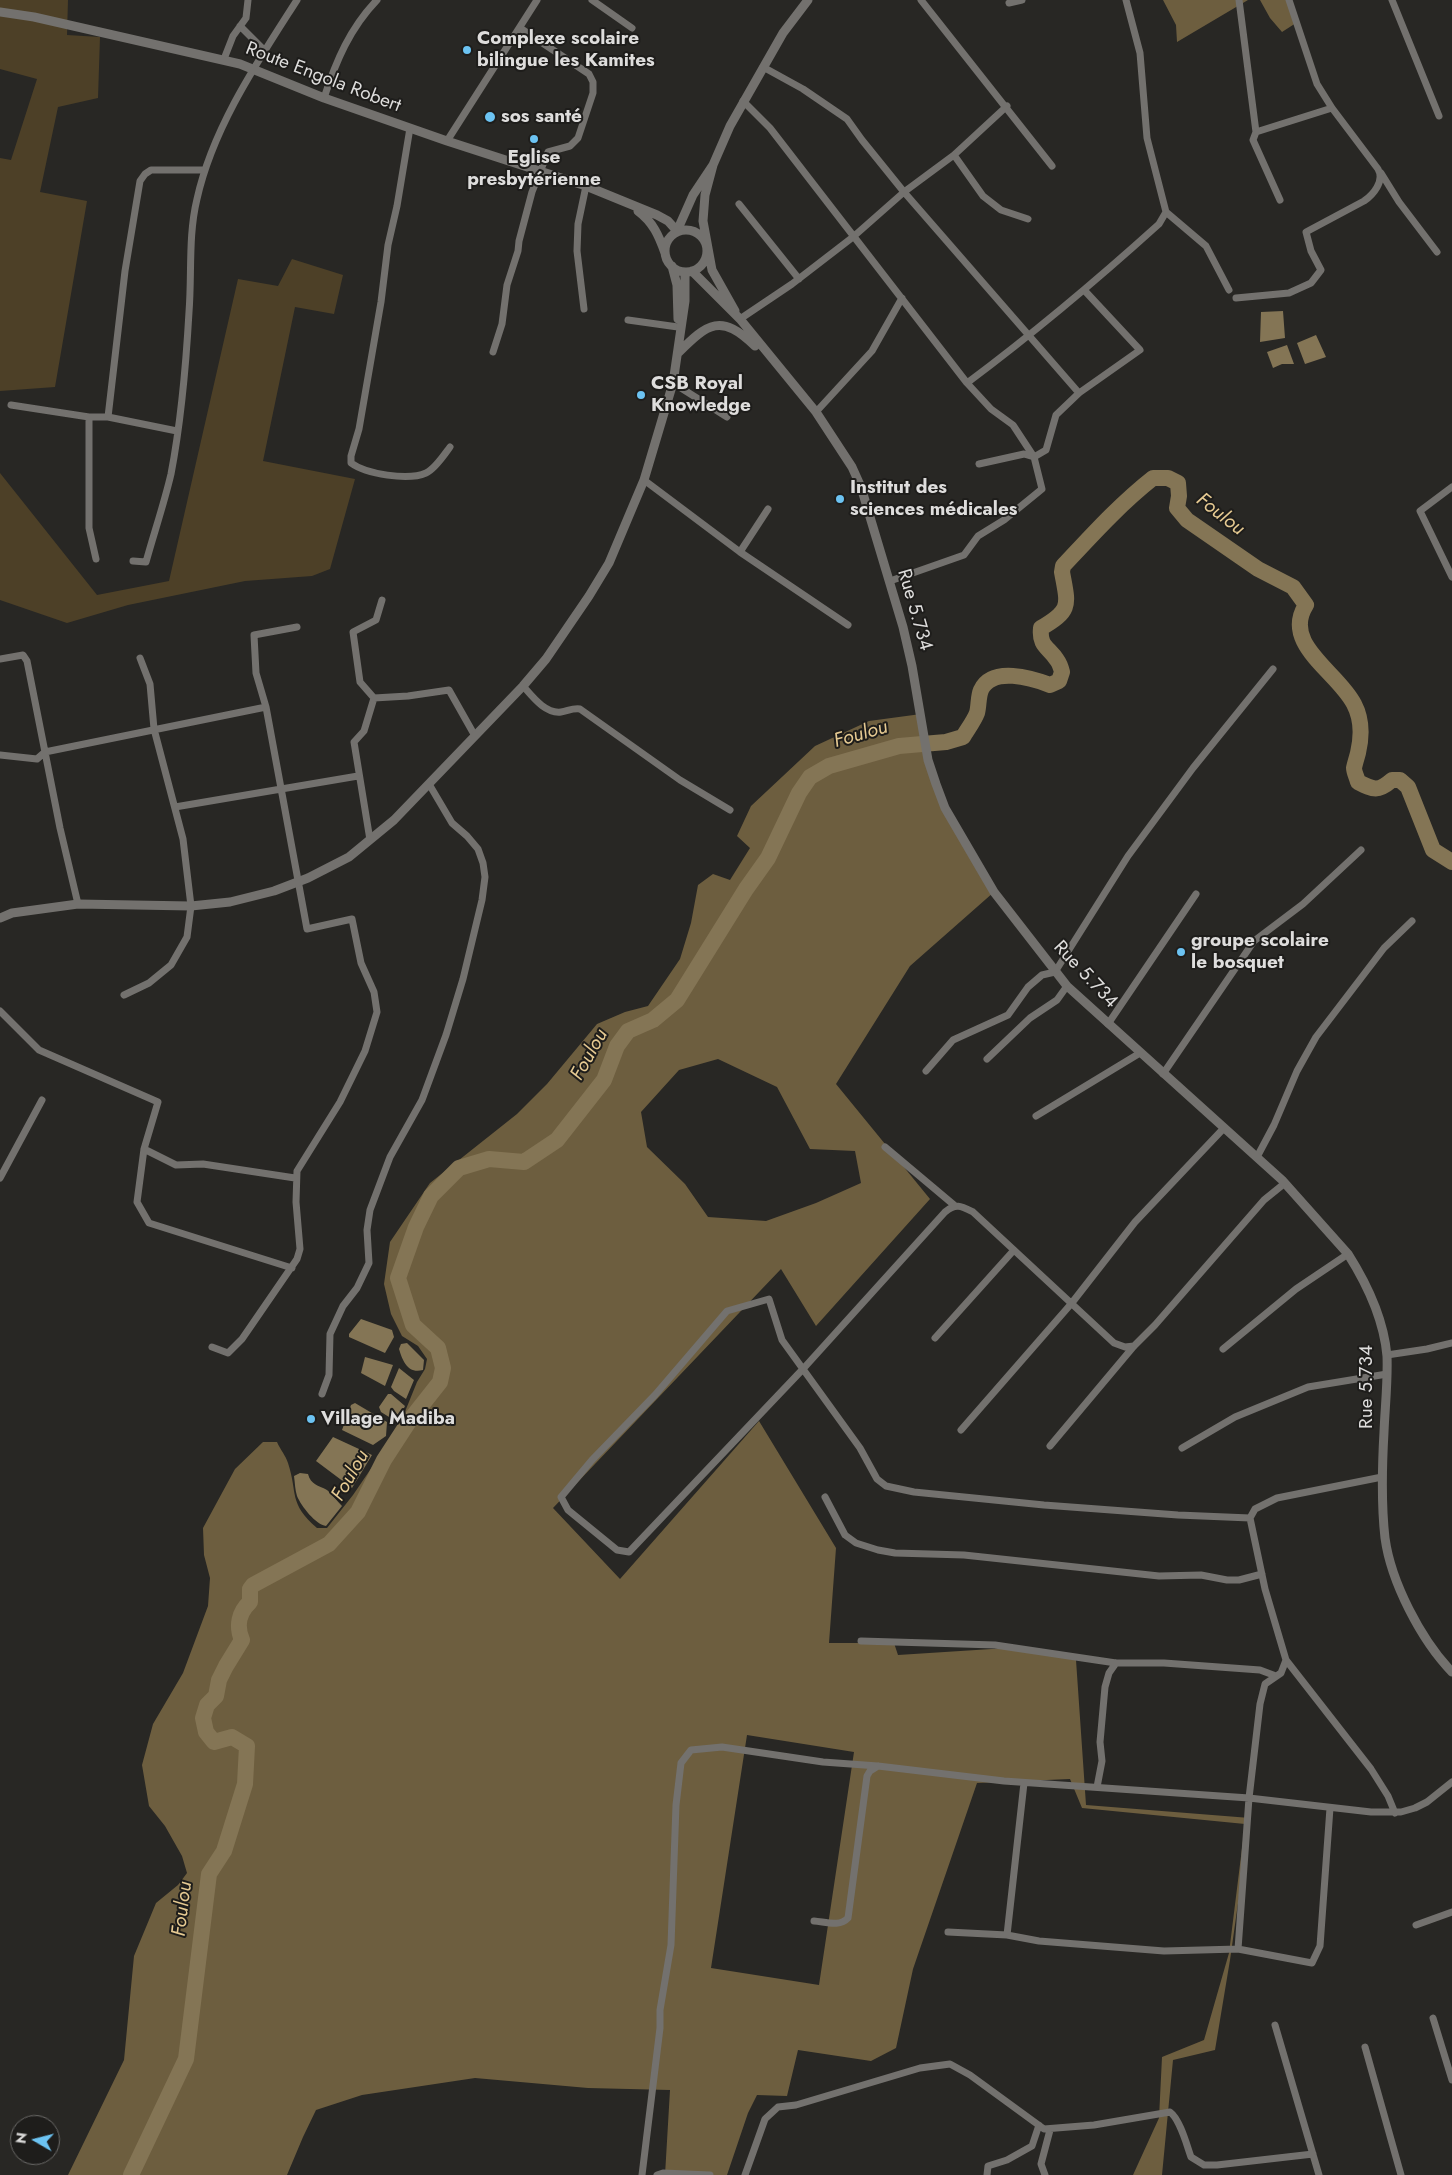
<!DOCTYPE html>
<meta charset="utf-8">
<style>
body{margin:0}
#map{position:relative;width:1452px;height:2175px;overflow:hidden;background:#282724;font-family:Jost,sans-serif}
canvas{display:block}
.north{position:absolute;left:10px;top:2115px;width:50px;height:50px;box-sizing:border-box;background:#1e1d1b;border:1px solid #6b6a68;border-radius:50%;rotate:278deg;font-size:14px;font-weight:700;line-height:20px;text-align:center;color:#dedddc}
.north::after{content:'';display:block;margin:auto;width:18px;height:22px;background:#6cc3f2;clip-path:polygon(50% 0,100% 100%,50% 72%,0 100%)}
</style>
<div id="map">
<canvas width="1452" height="2175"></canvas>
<div class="north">N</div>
</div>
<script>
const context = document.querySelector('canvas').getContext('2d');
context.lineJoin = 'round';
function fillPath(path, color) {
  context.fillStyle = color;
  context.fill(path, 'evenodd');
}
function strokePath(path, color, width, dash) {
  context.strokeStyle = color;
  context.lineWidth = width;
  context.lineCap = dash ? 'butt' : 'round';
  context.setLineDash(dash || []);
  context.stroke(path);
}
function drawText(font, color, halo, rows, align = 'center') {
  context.font = font + ' Jost,sans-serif';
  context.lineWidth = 4;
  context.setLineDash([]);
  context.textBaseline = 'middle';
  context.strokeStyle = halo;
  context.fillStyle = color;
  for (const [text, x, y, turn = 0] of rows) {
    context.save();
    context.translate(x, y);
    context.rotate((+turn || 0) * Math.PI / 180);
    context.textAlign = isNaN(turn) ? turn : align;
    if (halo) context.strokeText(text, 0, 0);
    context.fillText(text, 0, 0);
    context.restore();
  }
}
const green = new Path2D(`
 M 0,0 L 68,0 L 67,35 L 100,37 L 98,98 L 58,107 L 40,192 L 87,201 L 55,387 L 0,391 L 0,158 L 11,160 L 37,79 L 0,69 Z
 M 292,259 L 343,275 L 334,314 L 295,307 L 263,461 L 355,479 L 330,569 L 312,576 L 245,581 L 128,605 L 67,623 L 0,600 L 0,473 L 97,595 L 169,581 L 238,279 L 278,286 Z`);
const forest = new Path2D(`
 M 1163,0 L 1248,0 L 1177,42 L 1176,25 Z
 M 1260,0 L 1289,0 L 1296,23 L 1282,32 L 1270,18 Z
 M 921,714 L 936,784 L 994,892 L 910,966 L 836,1084 L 930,1199 L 816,1326 L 781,1269 L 553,1508 L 620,1579 L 759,1421 L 836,1548 L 829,1643 L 894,1643 L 898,1655 L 1007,1648 L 1076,1660 L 1086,1805 L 1250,1818 L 1230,1960 L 1215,2050 L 1173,2060 L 1162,2175 L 1133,2175 L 1159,2118 L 1162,2057 L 1204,2040 L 1229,1953 L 1245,1824 L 1082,1808 L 1070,1779 L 977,1783 L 913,1969 L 896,2048 L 871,2061 L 798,2050 L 787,2096 L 757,2095 L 748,2113 L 727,2175 L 665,2175 L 670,2090 L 588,2088 L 475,2078 L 362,2095 L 316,2110 L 303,2137 L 287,2175 L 68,2175 L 124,2060 L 134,1956 L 156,1903 L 178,1885 L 187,1873 L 182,1856 L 165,1826 L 149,1806 L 142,1765 L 153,1724 L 183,1673 L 208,1606 L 210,1578 L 204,1555 L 203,1528 L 235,1469 L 263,1442 L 277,1442 C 280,1449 286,1456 288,1463 C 298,1493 288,1503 317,1528 L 327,1528 L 353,1495 L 398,1429 L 417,1382 L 425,1369 L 427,1359 L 418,1346 L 402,1336 L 391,1314 L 384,1284 L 390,1242 L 430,1183 L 517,1114 L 547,1084 L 597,1024 L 625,1012 L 648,1006 L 680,959 L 691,923 L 698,885 L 713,874 L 730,880 L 750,848 L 737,836 L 751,806 L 815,746 L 869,721 ZM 718,1059 L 777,1087 L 810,1149 L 855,1151 L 861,1183 L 816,1203 L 766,1221 L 708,1217 L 685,1184 L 647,1147 L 641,1112 L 679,1070 ZM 747,1735 L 854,1752 L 819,1985 L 711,1968 Z`);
const water = new Path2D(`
 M 1283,311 L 1285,338 L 1260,342 L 1261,312 Z
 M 1316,335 L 1326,357 L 1305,364 L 1297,343 Z
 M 1287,345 L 1294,364 L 1282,364 L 1273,368 L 1267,352 Z
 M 361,1319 L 392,1330 L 394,1337 L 385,1353 L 349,1337 L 349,1334 Z
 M 407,1343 L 424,1360 L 423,1370 C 408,1374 403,1362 399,1349 L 401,1344 Z
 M 365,1357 L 393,1365 L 385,1386 L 361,1373 Z
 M 399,1368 L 414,1380 L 406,1399 L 394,1391 L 391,1387 Z
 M 388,1394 L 391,1394 L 405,1406 L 397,1422 L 381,1412 L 379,1407 Z
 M 355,1403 L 387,1422 L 386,1436 L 373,1445 L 342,1430 L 351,1405 Z
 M 333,1437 L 372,1455 L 352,1488 L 316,1461 Z
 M 300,1473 L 308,1474 C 311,1485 318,1485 327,1490 C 332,1494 337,1501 342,1506 L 326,1526 C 316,1525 301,1506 297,1496 C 295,1490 295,1483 294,1476 Z`);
const river = new Path2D(`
 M 131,2175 L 186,2059 L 209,1874 L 224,1851 L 245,1784 L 247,1746 L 232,1737 L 214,1742 L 206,1732 L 203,1718 L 207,1705 L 216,1696 L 219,1680 L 226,1666 L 242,1640 C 236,1626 239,1612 250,1602 L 250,1589 L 253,1585 L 329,1544 L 358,1512 L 384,1460 L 410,1420 L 440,1382 L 443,1368 L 438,1348 L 413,1325 L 398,1278 L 416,1227 L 431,1196 L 459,1168 L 489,1159 L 524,1162 L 557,1140 L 604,1080 L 617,1046 L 628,1031 L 653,1020 L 677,1000 L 746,889 L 768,858 L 799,793 L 810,777 L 829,766 L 899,746 L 946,742 L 963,737 C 967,730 974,721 977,713 C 979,706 978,697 981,690 C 992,666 1032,678 1050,685 L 1059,681 L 1062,672 C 1061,668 1060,664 1057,660 C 1049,647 1039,647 1041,628 C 1072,610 1068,605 1062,572 L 1063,566 C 1092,535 1120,504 1153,478 L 1168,478 L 1178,483 L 1179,496 L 1177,508 L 1187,520 L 1258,569 L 1293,587 L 1306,605 C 1281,644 1338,672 1354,704 C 1362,719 1362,736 1358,753 C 1357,757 1355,763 1354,768 C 1354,772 1357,778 1358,782 C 1374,790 1378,792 1392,780 L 1400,780 L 1408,787 L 1433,850 L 1452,862`);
const minor = new Path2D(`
 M 592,0 L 632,28
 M 921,0 L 1052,166
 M 1126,0 L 1140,53 L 1147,138 L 1166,212 L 1206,246 L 1229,290
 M 1239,0 L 1256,132 L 1253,140 L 1280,200
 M 1392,0 L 1439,116
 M 1009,3 L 1022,0
 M 240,26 L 265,51
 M 224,59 L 233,36 L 246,18 L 248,0
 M 763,67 L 803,89 L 847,119 L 862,140 L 904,192 L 1079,393
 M 324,98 C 336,61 350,28 377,0
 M 743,101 L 770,128 L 967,383 L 991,409 L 1013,425 L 1034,457 L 1042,489 L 1004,520 L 978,536 L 964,555 L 890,581
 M 410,128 L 397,206 L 388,245 L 381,302 L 359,429 L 351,456 L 351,463 C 366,474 408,481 426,473 C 435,469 444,455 450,447
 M 1256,132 L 1332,108
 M 447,141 L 537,0
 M 954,155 L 983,196 L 1001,210 L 1028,219
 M 1381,173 L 1399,202 L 1437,252
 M 739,204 L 799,279
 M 1236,298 L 1289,293 L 1311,283 L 1321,270 L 1311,251 L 1306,232 L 1364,201 C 1373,195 1385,181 1378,169 L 1332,108 L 1317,84 L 1289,0
 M 584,309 L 577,251 L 578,224 L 586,186
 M 740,319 L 792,284 L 853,237 L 904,192 L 954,155 L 1007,106
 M 628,320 L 678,327
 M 493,352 L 502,324 L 507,285 L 518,251 L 519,241 L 532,192 L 548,152 L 570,146 L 578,138 L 593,93 L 593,82 L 589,74 L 520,28
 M 673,383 L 727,417
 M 967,383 C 1034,333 1097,280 1159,224 L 1166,212
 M 11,405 L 89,417 L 108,417 L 177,431
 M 816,412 L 872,351 L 902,298
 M 89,417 L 89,528 L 96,559
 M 108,417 L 125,271 L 140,181 L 145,174 L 151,170 L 205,170
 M 979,464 L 1024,454 L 1034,457 L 1046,450 L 1056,415 L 1079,393 L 1140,350 L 1085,291
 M 644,480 L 740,552 L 768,509
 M 1452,487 L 1420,511 L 1452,577
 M 740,552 L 848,625
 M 133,561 L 146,562 C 154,533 164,504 171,474 C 181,422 186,365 189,312 C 192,274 188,236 197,199 C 213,127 258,61 297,0
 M 382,600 L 376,620 L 353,632 L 360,682 L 374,698 L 408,696 L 449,690 L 475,736
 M 0,659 L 23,655 L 27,661 L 60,828 L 78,904
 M 523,686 C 532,696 545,714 561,712 C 568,711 572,708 580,709 L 680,780 L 730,810
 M 0,755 L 37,759 L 45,752 L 266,707
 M 175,807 L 358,776
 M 370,840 L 354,742 L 364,731 L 374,698
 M 124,995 L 149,983 L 171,965 L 187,937 L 191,906 L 183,839 L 154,729 L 150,684 L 140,658
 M 0,1011 L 39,1050 L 158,1102 L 144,1149 L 137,1202 L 149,1223 L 292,1268
 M 1108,1024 L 1196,894
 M 987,1059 L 1030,1018 L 1057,1000 L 1067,986
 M 926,1071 L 953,1040 L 1008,1015 L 1028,987 L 1042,975 L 1055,972 L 1128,856 L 1193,768 L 1273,669
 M 1163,1074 L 1254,941 L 1303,904 L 1361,850
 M 1036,1116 L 1140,1053
 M 885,1147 L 954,1205
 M 144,1149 L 176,1165 L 203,1164 L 295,1178
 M 1257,1157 L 1274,1125 L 1297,1071 L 1316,1037 L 1384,948 L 1412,921
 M 0,1178 L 42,1100
 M 935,1338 L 1014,1250
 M 1134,1346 L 1125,1347 L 1114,1343 L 973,1212 C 961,1206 956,1203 945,1212 L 803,1369 L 629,1552 L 617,1550 L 568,1510 L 561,1497 L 592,1460 L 655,1395 L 727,1311 L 769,1299 L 782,1340 L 860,1448 L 877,1479 L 886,1486 L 914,1492 L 1044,1505 L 1178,1515 L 1250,1518
 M 212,1347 L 228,1353 L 242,1339 L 297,1259 L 300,1249 L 296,1202 L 297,1171 L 340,1102 L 365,1051 L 377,1012 L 374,992 L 361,963 L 352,919 L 307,929 L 266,707 L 256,673 L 254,635 L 297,627
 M 1223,1349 L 1296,1289 L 1348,1254
 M 1387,1355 L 1427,1349 L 1452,1343
 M 322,1394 L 329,1375 L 330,1334 L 343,1306 L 357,1288 L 369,1263 L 367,1230 L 370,1210 L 390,1157 L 422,1100 L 446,1035 L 463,979 L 482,900 L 485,877 L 483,863 L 478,849 L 467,836 L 452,823 L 429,784
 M 961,1430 L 1071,1304 L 1135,1222 L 1224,1128
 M 1050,1446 L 1134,1346 L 1155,1325 L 1264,1200 L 1285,1183
 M 1182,1448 L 1235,1417 L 1308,1387 L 1387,1374
 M 825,1497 L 845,1535 L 856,1543 L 878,1550 L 895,1553 L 964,1555 L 1159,1576 L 1201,1575 L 1227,1580 L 1239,1580 L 1262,1574
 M 861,1641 L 995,1645 L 1116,1663 L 1164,1663 L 1260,1670 L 1276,1676
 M 1286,1660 L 1371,1769 L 1388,1796 L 1395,1813
 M 1097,1787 L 1102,1761 L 1100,1742 L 1105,1687 L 1109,1673 L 1116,1663
 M 814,1921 C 826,1922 840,1927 848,1918 L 867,1776 L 870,1771 L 878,1766
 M 1416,1925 L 1452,1912
 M 948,1932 L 1007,1935 L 1039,1941 L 1164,1951 L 1238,1949 L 1249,1798 L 1260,1704 L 1265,1684 L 1281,1673 L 1286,1660 L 1265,1589 L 1250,1518 L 1255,1509 L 1277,1498 L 1382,1477
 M 1007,1935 L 1024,1783
 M 1238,1949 L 1312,1963 L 1320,1946 L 1330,1808
 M 1433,2018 L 1452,2080
 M 1275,2025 L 1319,2175
 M 1365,2047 L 1401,2175
 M 642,2175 L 660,2028 L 660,2010 L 671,1945 L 676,1805 L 681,1763 L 691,1750 L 722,1747 L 823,1762 L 878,1766 L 1004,1781 L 1249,1798 L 1371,1812 L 1401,1812 L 1415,1808 L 1427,1802 L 1452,1782
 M 657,2175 L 663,2173 L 710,2175
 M 745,2175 L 765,2119 L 778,2107 L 796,2105 L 920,2068 L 950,2064 L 970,2075 L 1044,2129 L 1094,2125 L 1170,2112 C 1180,2119 1187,2146 1191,2157 L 1204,2165 L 1217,2165 L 1313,2154
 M 987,2175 L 988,2166 L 1007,2160 L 1032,2146 L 1039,2125
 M 1045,2175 L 1041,2164 L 1050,2130`);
const tertiary = new Path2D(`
 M 0,12 L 34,17 L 240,64 L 324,98 L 447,141 L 586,186 L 657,215 L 668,221 L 677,231 L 693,195 L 713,165
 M 638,211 C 653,222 659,236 665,253
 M665 251a21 21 0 1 1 42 0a21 21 0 1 1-42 0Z
 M 672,266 L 677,285 L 678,319
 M 692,271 L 740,319 L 816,412 L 852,467 L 861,487 L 903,627 L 912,666 L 928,760 L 936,784 L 945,808 L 994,892 L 1067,986 L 1282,1180 L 1348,1254 C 1367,1284 1384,1321 1387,1356 C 1388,1381 1385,1407 1384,1432 C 1382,1467 1381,1503 1385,1538 C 1391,1582 1421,1640 1452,1672
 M 735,311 L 712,270 L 703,221 L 705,195 L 713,165 L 730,126 L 783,33 L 808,0
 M 678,353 C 708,323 721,313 755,346
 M 0,918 L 12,913 L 78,904 L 191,906 L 230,902 L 274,891 L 308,878 L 349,857 L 394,820 L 523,686 L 546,659 L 589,596 L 609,563 L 644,480 L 673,383 L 685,301 L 685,272`);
const markers = [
 [467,50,5,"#6cc3f2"],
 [490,117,6,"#6cc3f2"],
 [534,139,5,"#6cc3f2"],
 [641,395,5,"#6cc3f2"],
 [840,499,5,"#6cc3f2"],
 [1181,952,5,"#6cc3f2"],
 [311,1419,5,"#6cc3f2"]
];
const poiNames = [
 ["Complexe scolaire",477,39],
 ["bilingue les Kamites",477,61],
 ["sos santé",501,117],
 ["Eglise",534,158,"center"],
 ["presbytérienne",534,180,"center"],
 ["CSB Royal",651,384],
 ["Knowledge",651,406],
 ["Institut des",850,488],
 ["sciences médicales",850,510],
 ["groupe scolaire",1191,941],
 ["le bosquet",1191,963],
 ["Village Madiba",321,1419]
];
const streetNames = [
 ["Route Engola Robert",323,78,21],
 ["Rue 5.734",914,610,74],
 ["Rue 5.734",1085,975,47],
 ["Rue 5.734",1367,1387,-90]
];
const waterNames = [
 ["Foulou",1220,515,38],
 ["Foulou",861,735,-16],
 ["Foulou",590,1055,-61],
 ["Foulou",351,1476,-60],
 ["Foulou",183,1909,-83]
];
fillPath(green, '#4d4027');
fillPath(forest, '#6d5e3f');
fillPath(water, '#847555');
strokePath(river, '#847555', 16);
strokePath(minor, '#73716e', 7);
strokePath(tertiary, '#73716e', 9);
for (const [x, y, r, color] of markers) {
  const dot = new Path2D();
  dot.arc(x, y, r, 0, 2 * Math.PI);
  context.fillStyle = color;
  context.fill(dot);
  strokePath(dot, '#1e1d1b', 2);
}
drawText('bold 19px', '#dedddc', '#1e1d1b', poiNames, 'left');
drawText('19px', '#dedddc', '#1e1d1b', streetNames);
drawText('italic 20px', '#e6ca92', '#1e1d1b', waterNames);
</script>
